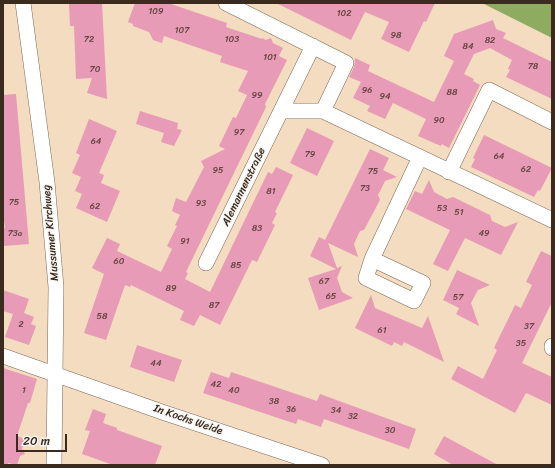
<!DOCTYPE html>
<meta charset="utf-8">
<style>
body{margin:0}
#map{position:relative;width:555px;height:468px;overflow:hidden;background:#f3dcbf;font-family:Sriracha,sans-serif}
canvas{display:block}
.frame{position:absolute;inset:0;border:4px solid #3b2a1e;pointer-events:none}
.scale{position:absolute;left:16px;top:434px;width:51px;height:18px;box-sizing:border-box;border:2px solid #3b2a1e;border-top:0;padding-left:5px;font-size:12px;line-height:14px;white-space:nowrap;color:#3b2a1e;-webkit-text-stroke:3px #f6f6f2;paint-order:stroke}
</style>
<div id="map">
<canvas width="555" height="468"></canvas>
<div class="frame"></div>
<div class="scale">20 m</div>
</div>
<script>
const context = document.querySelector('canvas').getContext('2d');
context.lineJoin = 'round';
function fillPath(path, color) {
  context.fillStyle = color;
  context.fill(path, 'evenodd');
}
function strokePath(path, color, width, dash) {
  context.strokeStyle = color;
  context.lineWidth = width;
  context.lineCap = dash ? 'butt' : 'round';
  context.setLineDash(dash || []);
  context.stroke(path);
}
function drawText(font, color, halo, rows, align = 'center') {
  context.font = font + ' Sriracha,sans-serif';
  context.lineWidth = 3;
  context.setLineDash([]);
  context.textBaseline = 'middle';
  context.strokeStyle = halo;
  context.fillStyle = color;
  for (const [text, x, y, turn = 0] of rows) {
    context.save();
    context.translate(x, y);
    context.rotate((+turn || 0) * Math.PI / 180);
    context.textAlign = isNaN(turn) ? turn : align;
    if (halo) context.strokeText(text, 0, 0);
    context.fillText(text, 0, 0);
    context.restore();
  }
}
const forest = new Path2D(`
 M 482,3 L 552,3 L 552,38 Z`);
const building = new Path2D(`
 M 69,3 L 102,3 L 107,99 L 87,93 L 92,78 L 76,79 L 74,26 L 70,26 Z
 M 135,3 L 168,3 L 227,23 L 226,27 L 262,39 L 262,38 L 266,40 L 271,38 L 273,43 L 283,48 L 279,56 L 287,60 L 265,104 L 266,107 L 186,272 L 188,273 L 185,279 L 210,292 L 268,172 L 272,174 L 276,167 L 293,175 L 275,212 L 277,213 L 272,223 L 275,225 L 257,262 L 252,260 L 220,325 L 200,315 L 194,326 L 180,320 L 184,311 L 131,285 L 130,287 L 125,285 L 106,340 L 84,333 L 104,274 L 92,268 L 107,238 L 120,244 L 117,251 L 161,272 L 172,249 L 167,246 L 177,226 L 175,225 L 180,215 L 172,211 L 176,198 L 186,202 L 204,167 L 201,161 L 225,149 L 219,146 L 233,117 L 236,118 L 247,95 L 238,91 L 248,71 L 220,62 L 222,56 L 164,36 L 162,43 L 153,40 L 149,32 L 133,26 L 133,24 L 128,22 Z
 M 276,3 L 435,3 L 426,22 L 424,21 L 409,52 L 381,39 L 389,22 L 365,12 L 351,40 Z
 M 493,20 L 496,29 L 506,33 L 503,38 L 552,62 L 552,99 L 506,77 L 510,70 L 508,69 L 512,60 L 490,48 L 474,54 L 464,74 L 474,79 L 473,81 L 480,85 L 449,148 L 442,144 L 441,146 L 418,136 L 426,119 L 393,103 L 385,119 L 367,111 L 370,106 L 353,98 L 361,82 L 349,77 L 354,67 L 355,58 L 370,65 L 368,71 L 434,102 L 454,61 L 444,56 L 454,34 Z
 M 16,94 L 29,244 L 3,246 L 3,229 L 5,228 L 3,214 L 3,95 Z
 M 140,111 L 178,123 L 177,129 L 182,130 L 174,146 L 161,142 L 164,133 L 136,124 Z
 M 89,119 L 117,131 L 99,173 L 104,175 L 101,183 L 120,191 L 107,222 L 76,208 L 82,194 L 75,191 L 81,177 L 72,173 L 80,155 L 76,153 Z
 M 307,128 L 334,141 L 317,176 L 290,163 Z
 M 484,135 L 552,168 L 540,191 L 538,190 L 534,197 L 471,167 L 475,159 L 473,158 Z
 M 370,149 L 389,158 L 383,170 L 397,177 L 385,181 L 378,195 L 380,200 L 364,230 L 360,231 L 354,244 L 358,257 L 328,243 L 337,268 L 342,266 L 337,278 L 342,292 L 353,298 L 319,310 L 308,278 L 336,269 L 310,256 L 319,237 L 325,240 Z
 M 429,180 L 434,192 L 447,199 L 453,197 L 490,215 L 492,221 L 505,227 L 518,222 L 501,255 L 465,238 L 448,271 L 433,264 L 450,230 L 406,209 L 415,191 L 422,194 Z
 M 541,251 L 552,256 L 552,302 L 522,363 L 552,377 L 552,405 L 526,393 L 515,413 L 451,379 L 458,366 L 483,379 L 497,350 L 494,348 L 515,305 L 521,308 L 532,285 L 526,282 Z
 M 457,270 L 490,285 L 478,290 L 471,303 L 479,326 L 456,314 L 459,308 L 443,300 Z
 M 3,290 L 29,299 L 24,313 L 34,317 L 31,324 L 36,326 L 29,345 L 5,337 L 13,314 L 3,311 Z
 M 371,295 L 375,308 L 422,328 L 428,316 L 444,362 L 404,342 L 402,346 L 394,342 L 392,346 L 355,328 Z
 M 137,345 L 182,360 L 174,382 L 130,367 Z
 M 3,368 L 37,379 L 30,403 L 28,403 L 17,436 L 25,439 L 22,449 L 25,454 L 20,456 L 17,465 L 8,463 L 8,465 L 3,465 Z
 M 211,372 L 229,378 L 231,372 L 317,401 L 320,394 L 416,429 L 409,449 L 324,419 L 321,427 L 298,419 L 296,424 L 203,393 Z
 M 93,409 L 106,414 L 103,423 L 117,428 L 117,430 L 162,446 L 155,465 L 113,465 L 82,454 L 90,431 L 85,430 Z
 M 444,436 L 470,450 L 498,465 L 453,465 L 434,454 Z`);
const minor = new Path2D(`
 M 23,3 L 47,182 L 56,287 L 54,465
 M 226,3 L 346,63 L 323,111 L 552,220
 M 282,111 L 323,111
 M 449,172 L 489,90 L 552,122
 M 372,259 L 423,283 L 414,301 L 366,278 L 372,259 L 420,157
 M 206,263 L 313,46
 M 552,346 L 552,348
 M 3,356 L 165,413 L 322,465`);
const numberNames = [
 ["109",156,12],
 ["102",344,14],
 ["107",182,31],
 ["98",396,36],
 ["72",89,40],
 ["103",232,40],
 ["82",490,41],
 ["84",468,47],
 ["101",270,58],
 ["78",533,67],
 ["70",95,70],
 ["96",367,91],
 ["88",452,93],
 ["99",257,96],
 ["94",385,97],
 ["90",439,121],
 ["97",239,133],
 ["64",96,142],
 ["79",310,155],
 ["64",499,157],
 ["62",526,170],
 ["95",218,171],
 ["75",373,172],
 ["73",365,189],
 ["81",271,192],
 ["75",14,203],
 ["93",201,204],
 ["62",95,207],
 ["53",442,209],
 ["51",459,213],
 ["83",257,229],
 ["73a",15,234],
 ["49",484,234],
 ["91",185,242],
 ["60",119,262],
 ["85",236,266],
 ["67",324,282],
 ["89",171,289],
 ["65",331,297],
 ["57",458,298],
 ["87",214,306],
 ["58",102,317],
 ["2",21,325],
 ["37",529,327],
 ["61",382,331],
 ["35",521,344],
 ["44",156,364],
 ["42",216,385],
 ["1",24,391],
 ["40",234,391],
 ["38",274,402],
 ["36",291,410],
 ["34",336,411],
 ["32",353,417],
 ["30",390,431]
];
const streetNames = [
 ["Alemannenstraße",244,187,-64],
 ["Mussumer Kirchweg",51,233,-95],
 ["In Kochs Weide",188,420,19]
];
fillPath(forest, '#8eac60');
fillPath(building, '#e89bb6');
strokePath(minor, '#7b6856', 16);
strokePath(minor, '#fff', 15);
drawText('9px', '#664644', null, numberNames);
drawText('11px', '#3b2a1e', '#f6f6f2', streetNames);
</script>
